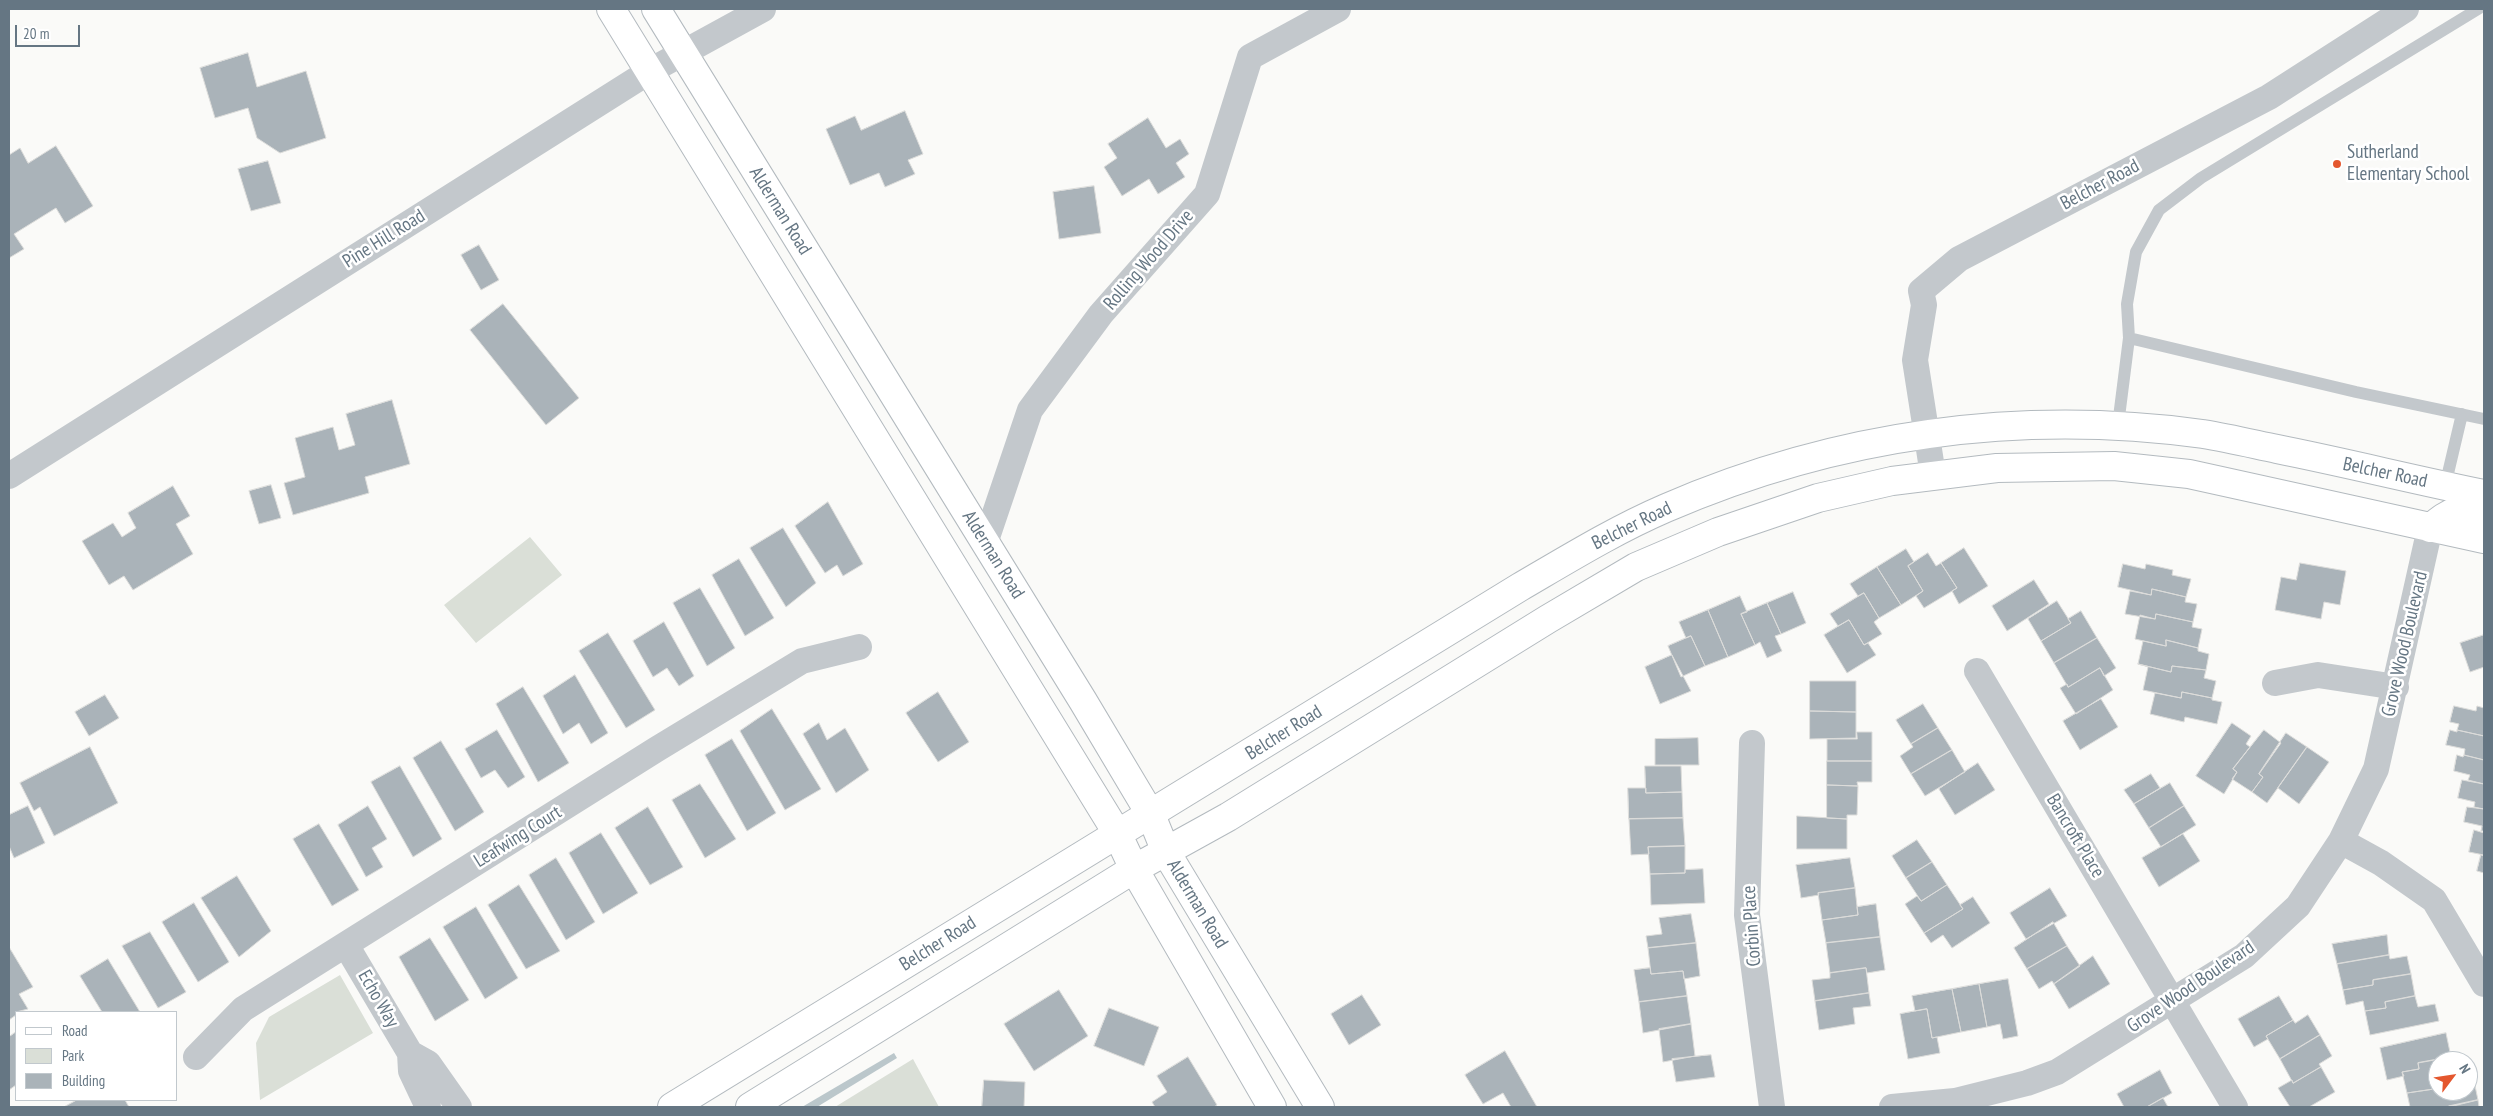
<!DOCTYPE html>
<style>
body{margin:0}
#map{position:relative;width:2493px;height:1116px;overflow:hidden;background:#fafaf8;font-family:"PT Sans Narrow",sans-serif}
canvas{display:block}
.frame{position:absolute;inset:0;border:10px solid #657683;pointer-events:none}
.legend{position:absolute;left:15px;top:1011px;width:162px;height:90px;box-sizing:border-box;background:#fff;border:1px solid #c1c8cd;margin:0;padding:6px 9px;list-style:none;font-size:15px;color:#657683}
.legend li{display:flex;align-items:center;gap:10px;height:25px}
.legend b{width:25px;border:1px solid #c1c8cd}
.north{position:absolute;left:2428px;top:1051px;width:50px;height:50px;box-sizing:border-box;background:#fff;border:1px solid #c1c8cd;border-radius:50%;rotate:59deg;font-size:14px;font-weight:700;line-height:20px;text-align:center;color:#657683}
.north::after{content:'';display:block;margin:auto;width:18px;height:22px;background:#e4572e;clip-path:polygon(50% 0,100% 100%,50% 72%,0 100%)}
.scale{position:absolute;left:15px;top:25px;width:65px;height:22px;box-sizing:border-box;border:2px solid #657683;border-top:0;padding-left:6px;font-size:15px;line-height:18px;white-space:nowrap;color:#657683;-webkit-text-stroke:4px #fff;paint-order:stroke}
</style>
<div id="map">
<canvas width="2493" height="1116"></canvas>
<div class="frame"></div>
<ul class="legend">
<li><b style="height:6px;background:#fff"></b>Road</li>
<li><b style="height:14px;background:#dadfd7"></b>Park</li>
<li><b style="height:14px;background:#aab3b9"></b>Building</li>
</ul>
<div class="north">N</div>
<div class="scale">20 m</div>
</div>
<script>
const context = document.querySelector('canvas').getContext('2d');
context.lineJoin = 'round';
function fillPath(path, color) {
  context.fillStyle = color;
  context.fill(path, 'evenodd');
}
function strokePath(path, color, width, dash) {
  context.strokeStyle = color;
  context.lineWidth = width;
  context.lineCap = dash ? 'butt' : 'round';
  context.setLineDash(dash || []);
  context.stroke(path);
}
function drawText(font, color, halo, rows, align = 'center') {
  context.font = font + ' "PT Sans Narrow",sans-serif';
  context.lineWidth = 5;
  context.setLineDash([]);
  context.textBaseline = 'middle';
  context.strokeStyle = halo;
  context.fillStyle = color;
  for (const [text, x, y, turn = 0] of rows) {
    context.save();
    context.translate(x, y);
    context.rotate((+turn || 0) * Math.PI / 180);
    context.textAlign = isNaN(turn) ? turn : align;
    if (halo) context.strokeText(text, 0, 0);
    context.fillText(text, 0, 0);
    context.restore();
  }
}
const green = new Path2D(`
 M 530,537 L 562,575 L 476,643 L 444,605 Z
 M 340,975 L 373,1033 L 260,1100 L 256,1043 L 269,1017 Z
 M 913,1059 L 939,1107 L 835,1107 Z`);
const water = new Path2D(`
 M 894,1053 L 897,1058 L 817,1107 L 802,1107 Z`);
const building = new Path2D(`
 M 248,53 L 257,87 L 306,71 L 326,138 L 280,153 L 257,138 L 248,108 L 215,118 L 200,68 Z
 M 905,111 L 923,154 L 908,160 L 915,174 L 885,187 L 879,173 L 850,185 L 826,129 L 855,116 L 861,130 Z
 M 1148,118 L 1166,148 L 1180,139 L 1189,154 L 1176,163 L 1185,177 L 1158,194 L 1149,179 L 1122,196 L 1104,167 L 1117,158 L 1108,144 Z
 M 56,146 L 93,206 L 65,223 L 56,208 L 14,234 L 24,249 L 9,258 L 9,155 L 20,148 L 28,163 Z
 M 268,161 L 281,203 L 251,211 L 238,169 Z
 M 1094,186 L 1101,233 L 1059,239 L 1053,192 Z
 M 479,245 L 499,280 L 481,290 L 461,255 Z
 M 503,304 L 579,398 L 546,425 L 470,330 Z
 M 392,400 L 410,464 L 365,477 L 369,493 L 293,515 L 284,483 L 305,477 L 295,438 L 333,427 L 339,450 L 355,445 L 346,414 Z
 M 271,485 L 281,518 L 259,524 L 249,491 Z
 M 173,486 L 190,516 L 176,524 L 193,554 L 133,590 L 124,576 L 109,585 L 82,541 L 113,523 L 122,537 L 136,528 L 128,513 Z
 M 828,502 L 863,564 L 843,576 L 837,565 L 825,573 L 795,526 Z
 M 783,528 L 816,583 L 786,607 L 750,548 Z
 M 1964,548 L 1988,586 L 1959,604 L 1952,591 L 1957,588 L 1941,563 Z
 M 1906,549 L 1914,562 L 1908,566 L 1923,591 L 1901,605 L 1877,567 Z
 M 1928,553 L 1936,566 L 1941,563 L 1957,588 L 1924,608 L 1916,596 L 1923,591 L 1908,566 Z
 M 739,559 L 774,618 L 745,636 L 712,575 Z
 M 2300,563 L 2346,571 L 2340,605 L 2324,602 L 2321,619 L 2275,610 L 2281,577 L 2296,580 Z
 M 2123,564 L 2145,569 L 2146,564 L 2173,570 L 2172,575 L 2191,579 L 2186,597 L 2152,589 L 2151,595 L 2118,587 Z
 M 1877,567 L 1901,605 L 1879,618 L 1864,593 L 1858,596 L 1850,584 Z
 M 2034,580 L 2049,604 L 2007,631 L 1992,606 Z
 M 700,588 L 735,648 L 707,666 L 673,603 Z
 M 2152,589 L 2186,597 L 2185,602 L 2197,604 L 2193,622 L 2156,614 L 2155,619 L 2125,614 L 2130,591 L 2151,595 Z
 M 1793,592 L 1806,623 L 1781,634 L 1767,603 Z
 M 1864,593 L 1879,618 L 1874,622 L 1882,634 L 1864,645 L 1849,620 L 1838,626 L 1830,614 Z
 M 1740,596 L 1747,612 L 1741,614 L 1755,645 L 1728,657 L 1708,610 Z
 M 2057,601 L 2071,623 L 2041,641 L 2028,619 Z
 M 1767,603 L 1781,634 L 1775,636 L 1782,651 L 1767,658 L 1760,642 L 1755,645 L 1741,614 Z
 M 1708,610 L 1728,657 L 1705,666 L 1691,636 L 1686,638 L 1679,622 Z
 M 2081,611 L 2097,638 L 2054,663 L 2041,641 L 2071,623 L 2068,619 Z
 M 2156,614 L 2193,622 L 2192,627 L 2202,629 L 2198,648 L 2166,640 L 2166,646 L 2135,639 L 2140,615 L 2155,619 Z
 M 1849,620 L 1864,645 L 1868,643 L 1876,655 L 1847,673 L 1824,635 Z
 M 664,622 L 694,676 L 679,686 L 667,668 L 653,677 L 633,641 Z
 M 608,633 L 655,710 L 626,728 L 579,651 Z
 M 2484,635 L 2484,667 L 2470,672 L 2460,643 Z
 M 1691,636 L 1705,666 L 1681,677 L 1668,646 Z
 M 2097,638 L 2116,668 L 2104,676 L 2100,668 L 2068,687 L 2054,663 Z
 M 2166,640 L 2198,648 L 2198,651 L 2209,654 L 2206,670 L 2172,666 L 2171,672 L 2138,664 L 2143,641 L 2166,646 Z
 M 1672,655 L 1691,691 L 1660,704 L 1645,667 Z
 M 2138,664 L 2171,672 L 2172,666 L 2206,670 L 2204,678 L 2216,681 L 2212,698 L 2182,692 L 2181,698 L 2143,690 L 2148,667 Z
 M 2100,668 L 2113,690 L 2076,714 L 2060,688 L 2067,684 L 2068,687 Z
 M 575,675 L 608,733 L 591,744 L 579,723 L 563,734 L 543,696 Z
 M 1810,681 L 1856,681 L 1856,712 L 1810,711 Z
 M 523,687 L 569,763 L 538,782 L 496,704 Z
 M 938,692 L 969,742 L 938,762 L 906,713 Z
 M 2182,692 L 2212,698 L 2212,700 L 2222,702 L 2217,724 L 2185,717 L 2184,722 L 2150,714 L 2155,693 L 2181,698 Z
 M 105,695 L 119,718 L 89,736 L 75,712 Z
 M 2101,699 L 2118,727 L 2080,750 L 2063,721 Z
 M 1923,704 L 1938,728 L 1911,744 L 1896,720 Z
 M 2454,706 L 2476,711 L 2477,706 L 2484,708 L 2484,736 L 2457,730 L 2459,724 L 2450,722 Z
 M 772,709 L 821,789 L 785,810 L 740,731 Z
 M 1810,711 L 1856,712 L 1856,738 L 1810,739 Z
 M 819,723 L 827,740 L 845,728 L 869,770 L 836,793 L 803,734 Z
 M 2232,723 L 2251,736 L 2246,744 L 2250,747 L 2233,769 L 2237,772 L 2224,794 L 2196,776 Z
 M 1938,728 L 1952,750 L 1911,774 L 1900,756 L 1913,747 L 1911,744 Z
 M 497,730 L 525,777 L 508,788 L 495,770 L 481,778 L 465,749 Z
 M 2264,730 L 2281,743 L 2259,774 L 2263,777 L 2252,792 L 2232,779 L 2237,772 L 2233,769 Z
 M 2450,730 L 2457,732 L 2457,730 L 2484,736 L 2484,733 L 2484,760 L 2464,755 L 2465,749 L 2446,745 Z
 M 1857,732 L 1872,732 L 1872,761 L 1827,761 L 1827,739 L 1857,739 Z
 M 2286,733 L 2307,747 L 2267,803 L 2252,792 L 2263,777 L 2259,774 Z
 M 1698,738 L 1699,765 L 1655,765 L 1655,739 Z
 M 732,739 L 776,813 L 747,831 L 705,755 Z
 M 441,741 L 484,812 L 455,831 L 413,758 Z
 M 90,747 L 118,803 L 54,836 L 40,807 L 34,811 L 20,783 Z
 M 2307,747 L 2329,762 L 2299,804 L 2278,788 Z
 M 1952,750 L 1965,772 L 1925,796 L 1911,774 Z
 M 2457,755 L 2463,757 L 2464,755 L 2484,760 L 2484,784 L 2468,780 L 2470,775 L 2454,771 Z
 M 1827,761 L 1872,761 L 1872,782 L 1857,782 L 1858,786 L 1827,785 Z
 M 1978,763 L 1995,790 L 1955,815 L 1939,789 Z
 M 400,766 L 442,839 L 413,857 L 371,782 Z
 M 1645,766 L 1681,766 L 1682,792 L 1646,793 Z
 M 2151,774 L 2160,788 L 2134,804 L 2124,790 Z
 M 2462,780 L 2484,784 L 2484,809 L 2474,807 L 2475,802 L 2458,798 Z
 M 2170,783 L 2184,806 L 2149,828 L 2134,804 Z
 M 700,784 L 736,839 L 705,858 L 672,800 Z
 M 1827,785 L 1858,786 L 1857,815 L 1847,815 L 1847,819 L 1827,818 Z
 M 1628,788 L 1646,788 L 1646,793 L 1682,792 L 1683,818 L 1629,819 Z
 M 28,806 L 45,843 L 14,858 L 9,846 L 9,815 Z
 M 368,806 L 387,839 L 372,848 L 383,867 L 366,877 L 338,825 Z
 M 2184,806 L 2196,825 L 2161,847 L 2149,828 Z
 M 648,807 L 683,867 L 650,885 L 615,828 Z
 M 2467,807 L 2484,809 L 2484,831 L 2481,831 L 2482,826 L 2464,822 Z
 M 1797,816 L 1847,819 L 1847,849 L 1797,849 Z
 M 1683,818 L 1685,846 L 1648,847 L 1649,854 L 1631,855 L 1629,819 Z
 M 319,824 L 359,890 L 332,906 L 293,839 Z
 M 2474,830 L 2484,833 L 2484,855 L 2469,852 Z
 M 601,833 L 638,893 L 603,914 L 569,853 Z
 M 2183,834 L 2200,861 L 2159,887 L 2142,858 Z
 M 1917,840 L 1932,862 L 1906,878 L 1892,856 Z
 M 1685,846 L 1685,873 L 1650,874 L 1648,847 Z
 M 2481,855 L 2484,856 L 2484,873 L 2477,871 Z
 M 556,858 L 595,922 L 566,940 L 529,875 Z
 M 1850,858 L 1855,888 L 1818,893 L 1819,895 L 1801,898 L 1796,865 Z
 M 1932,862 L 1947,885 L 1921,901 L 1906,878 Z
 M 1703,869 L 1705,903 L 1651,905 L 1650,874 L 1685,873 L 1685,870 Z
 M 237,876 L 271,931 L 239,957 L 201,898 Z
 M 519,885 L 560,951 L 526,969 L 488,905 Z
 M 1947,885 L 1963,909 L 1924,933 L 1905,904 L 1917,896 L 1921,901 Z
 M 1855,888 L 1858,915 L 1822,920 L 1818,893 Z
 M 2050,888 L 2067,916 L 2026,939 L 2010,913 Z
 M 1973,897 L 1990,923 L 1952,948 L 1943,935 L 1931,943 L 1924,933 L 1963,909 L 1960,905 Z
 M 194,903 L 229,962 L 198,982 L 162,922 Z
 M 1876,904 L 1880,937 L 1826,943 L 1822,920 L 1858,915 L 1857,907 Z
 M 476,907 L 518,978 L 485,999 L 443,927 Z
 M 1691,914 L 1696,943 L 1648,948 L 1646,936 L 1662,934 L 1659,918 Z
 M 2053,922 L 2067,946 L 2027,969 L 2014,948 Z
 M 150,932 L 186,992 L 158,1008 L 122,946 Z
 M 2387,935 L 2389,955 L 2337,964 L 2332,944 Z
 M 1880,937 L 1885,970 L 1867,973 L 1866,968 L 1830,973 L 1826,943 Z
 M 430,938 L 469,1000 L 435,1021 L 399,957 Z
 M 1696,943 L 1700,976 L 1684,979 L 1683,971 L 1651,974 L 1648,948 Z
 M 2067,946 L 2080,966 L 2054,984 L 2052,981 L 2039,989 L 2027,969 Z
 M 9,947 L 33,987 L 19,994 L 28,1009 L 16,1012 L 16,1015 L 9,1020 Z
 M 2389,955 L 2390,959 L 2407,956 L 2411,974 L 2373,980 L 2373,985 L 2343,990 L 2337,964 Z
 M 2093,956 L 2110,984 L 2069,1009 L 2054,984 Z
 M 108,959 L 140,1012 L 102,1012 L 80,976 Z
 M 1650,968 L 1651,974 L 1683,971 L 1687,996 L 1639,1002 L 1634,970 Z
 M 1866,968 L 1869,993 L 1815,1001 L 1812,980 L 1830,978 L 1830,973 Z
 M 2411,974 L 2415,996 L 2385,1002 L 2386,1008 L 2365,1011 L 2363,1001 L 2346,1005 L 2343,990 L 2373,985 L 2373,980 Z
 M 2008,979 L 2018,1036 L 2003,1039 L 2000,1024 L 1987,1027 L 1979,984 Z
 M 1979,984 L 1987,1027 L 1961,1032 L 1952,989 Z
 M 1952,989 L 1961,1032 L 1932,1038 L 1927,1009 L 1915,1011 L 1912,996 Z
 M 1059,990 L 1088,1036 L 1034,1071 L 1004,1024 Z
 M 1869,993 L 1871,1006 L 1853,1008 L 1855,1024 L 1819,1030 L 1815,1001 Z
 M 1362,995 L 1381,1025 L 1349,1045 L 1331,1014 Z
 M 1687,996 L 1691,1024 L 1643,1033 L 1639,1002 Z
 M 2279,996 L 2293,1020 L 2266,1036 L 2268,1039 L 2254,1047 L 2238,1019 Z
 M 2415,996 L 2418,1007 L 2435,1004 L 2439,1021 L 2370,1035 L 2365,1011 L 2386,1008 L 2385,1002 Z
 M 1109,1008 L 1159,1027 L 1144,1066 L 1094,1046 Z
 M 1927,1009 L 1932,1038 L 1937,1037 L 1940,1053 L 1908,1059 L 1900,1014 Z
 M 2308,1015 L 2320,1035 L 2280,1059 L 2266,1036 L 2293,1020 L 2295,1023 Z
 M 1691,1024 L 1695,1056 L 1663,1062 L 1659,1029 Z
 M 16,1032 L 16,1085 L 9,1090 L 9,1037 Z
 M 2446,1033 L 2451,1057 L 2418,1063 L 2419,1069 L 2402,1072 L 2404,1076 L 2387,1080 L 2380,1048 Z
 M 2320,1035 L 2332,1056 L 2319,1064 L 2321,1067 L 2293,1083 L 2280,1059 Z
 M 1505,1051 L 1537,1107 L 1511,1107 L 1503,1093 L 1483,1104 L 1465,1075 Z
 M 1711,1055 L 1715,1077 L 1676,1082 L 1672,1059 Z
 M 1188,1057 L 1217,1105 L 1214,1107 L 1155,1107 L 1152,1102 L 1167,1092 L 1157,1076 Z
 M 2451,1057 L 2452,1061 L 2438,1061 L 2438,1084 L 2433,1085 L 2434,1089 L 2407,1093 L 2402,1072 L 2419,1069 L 2418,1063 Z
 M 2470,1062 L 2473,1076 L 2468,1077 L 2468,1063 Z
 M 2321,1067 L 2335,1092 L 2309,1107 L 2290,1107 L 2278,1088 L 2292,1080 L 2293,1083 Z
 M 2160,1070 L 2172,1093 L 2147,1107 L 2124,1107 L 2117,1094 Z
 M 2473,1076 L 2478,1100 L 2449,1107 L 2410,1107 L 2407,1093 L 2434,1089 L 2433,1085 L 2438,1084 L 2438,1091 L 2468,1091 L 2468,1077 Z
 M 984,1080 L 1025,1082 L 1024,1107 L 982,1107 Z
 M 2163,1098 L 2168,1107 L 2147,1107 Z
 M 77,1100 L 125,1100 L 129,1107 L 64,1107 Z
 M 2478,1100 L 2479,1107 L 2449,1106 Z`);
const lane = new Path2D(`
 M 2129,338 L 2127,304 L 2136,252 L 2159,210 L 2201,178 L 2478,9
 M 2118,425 L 2129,338 L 2356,392 L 2484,419
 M 2445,486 L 2462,414`);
const street = new Path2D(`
 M 1933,475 L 1915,360 L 1924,305 L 1921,291 L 1959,259 L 2269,97 L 2406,9
 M 9,476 L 650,71 L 763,9
 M 985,543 L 1030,410 L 1101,314 L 1207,194 L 1250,57 L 1338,9
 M 1977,671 L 2235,1107
 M 2275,683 L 2318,675 L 2396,687
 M 1752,743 L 1747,915 L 1772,1107
 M 2341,841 L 2381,863 L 2434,900 L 2484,984
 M 346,945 L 410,1053 L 411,1071 L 428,1107
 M 410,1053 L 428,1063 L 459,1107
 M 196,1057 L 243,1009 L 657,749 L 802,661 L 859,647
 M 1892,1107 L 1955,1101 L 2027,1083 L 2057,1072 L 2244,956 L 2298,906 L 2341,841 L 2376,769 L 2430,528`);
const secondary = new Path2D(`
 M 611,9 L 1117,833 L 1134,869 L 1272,1107
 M 656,9 L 1083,701 L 1151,815 L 1166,852 L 1320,1107
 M 2430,528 C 2452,510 2456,508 2484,514
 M 672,1107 L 1520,587 C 1568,559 1615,530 1666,508 C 1837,434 2019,409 2203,434 C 2228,438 2253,444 2277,449 C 2347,463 2415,480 2484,494
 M 750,1107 L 1134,869 L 1228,817 L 1548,619 L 1636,567 L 1718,532 L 1818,498 L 1892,481 L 1997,468 L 2114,466 L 2189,474 L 2484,539`);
const markers = [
 [2337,164,5,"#e4572e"]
];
const poiNames = [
 ["Sutherland",2347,153],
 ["Elementary School",2347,175]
];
const streetNames = [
 ["Belcher Road",2100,185,-28],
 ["Alderman Road",780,211,58],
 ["Pine Hill Road",384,239,-32],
 ["Rolling Wood Drive",1149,260,-49],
 ["Belcher Road",2385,473,12],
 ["Belcher Road",1632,526,-26],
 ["Alderman Road",993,555,58],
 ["Grove Wood Boulevard",2405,644,-77],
 ["Belcher Road",1284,733,-32],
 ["Bancroft Place",2075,836,59],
 ["Leafwing Court",518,837,-32],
 ["Alderman Road",1197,904,59],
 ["Corbin Place",1752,926,-94],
 ["Belcher Road",938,944,-32],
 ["Grove Wood Boulevard",2191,987,-34],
 ["Echo Way",378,999,60]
];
fillPath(green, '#dadfd7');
fillPath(water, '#bbc7cb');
fillPath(building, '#aab3b9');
strokePath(building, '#dcdcda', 1);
strokePath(secondary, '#b3babf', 30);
strokePath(lane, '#c3c8cc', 12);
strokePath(street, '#c3c8cc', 26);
strokePath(secondary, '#fff', 28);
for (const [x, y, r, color] of markers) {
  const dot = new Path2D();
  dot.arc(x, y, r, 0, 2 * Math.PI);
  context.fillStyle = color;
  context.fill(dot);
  strokePath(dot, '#fff', 2);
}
drawText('19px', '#657683', '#fff', poiNames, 'left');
drawText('19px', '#657683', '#fff', streetNames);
</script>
